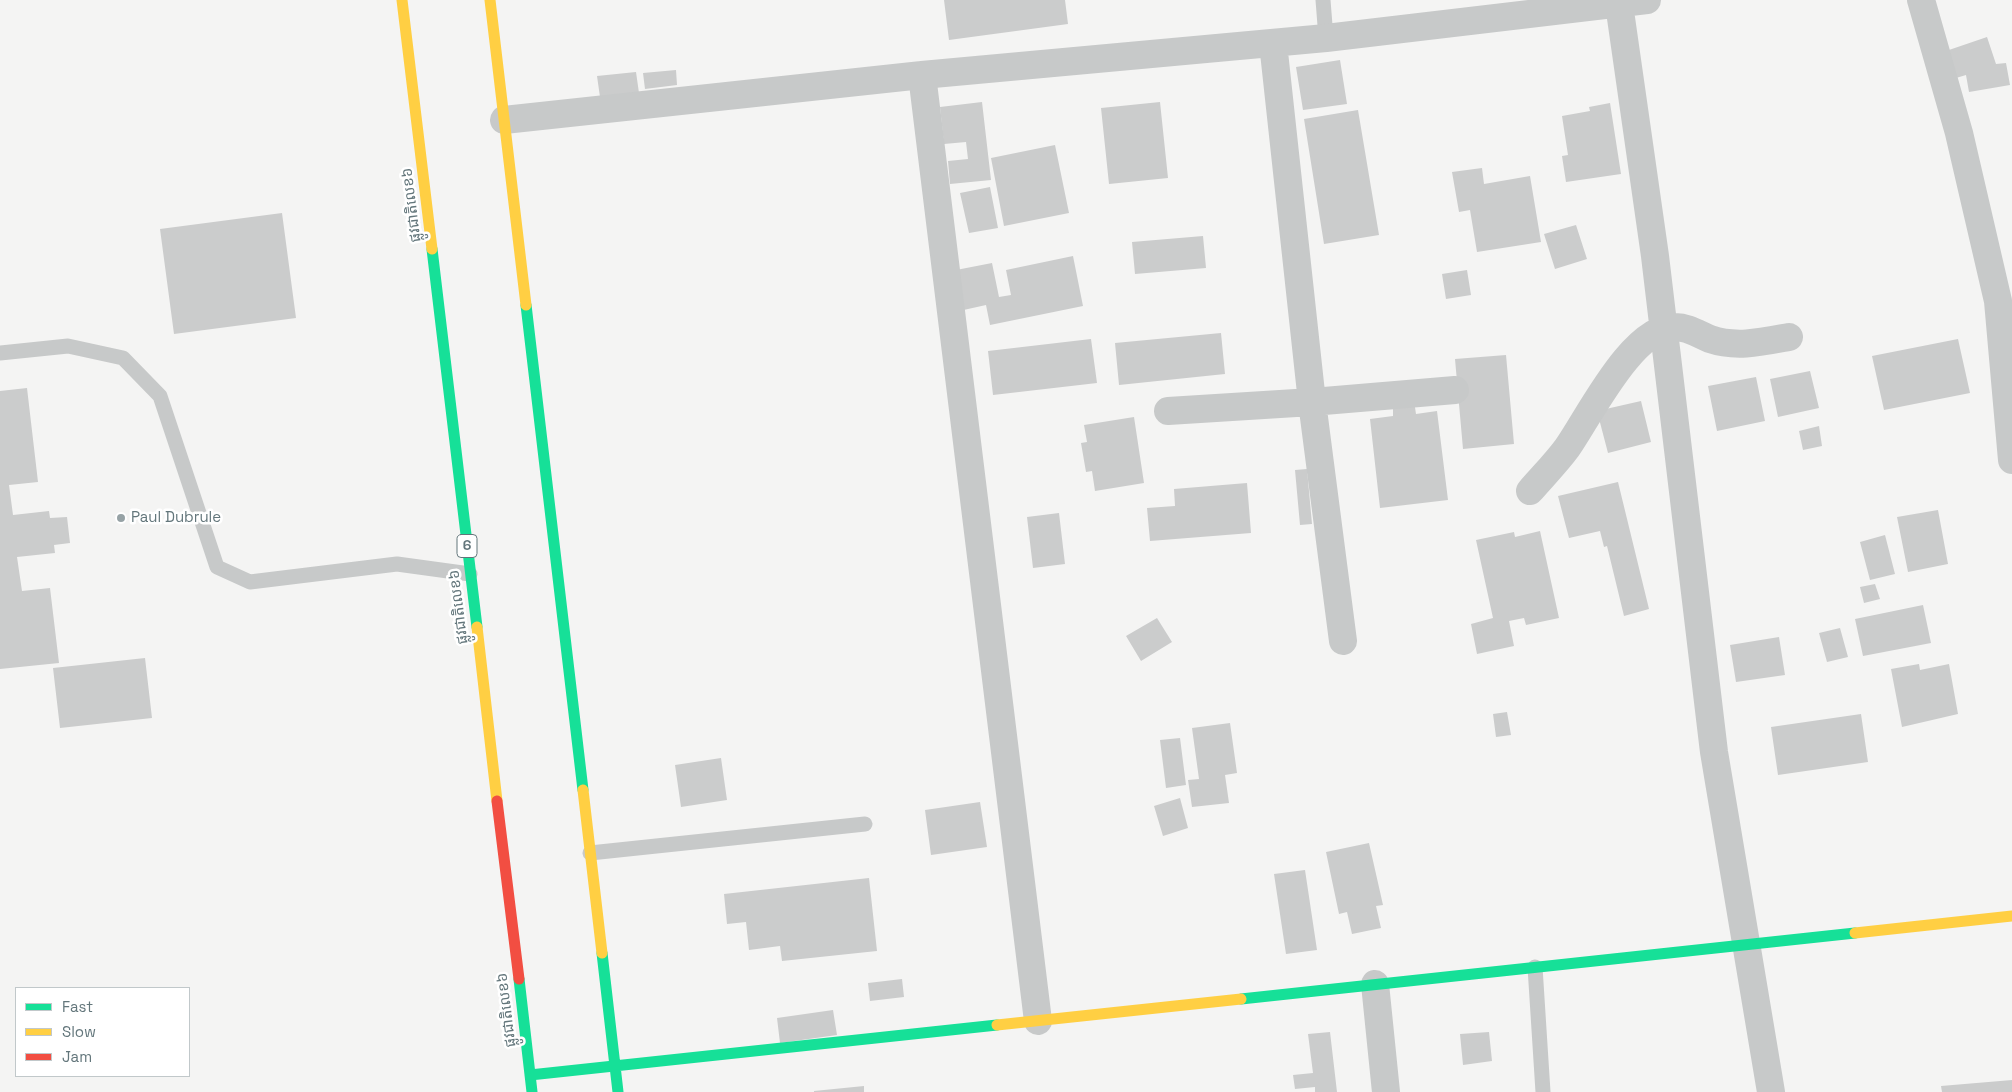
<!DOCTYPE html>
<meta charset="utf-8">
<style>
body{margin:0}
#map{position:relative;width:2012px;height:1092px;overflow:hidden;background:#f4f4f3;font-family:"Space Grotesk",sans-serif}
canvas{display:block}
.legend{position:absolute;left:15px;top:987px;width:175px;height:90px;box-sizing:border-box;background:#fff;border:1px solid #c1c8ca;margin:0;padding:6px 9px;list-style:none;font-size:15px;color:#63767b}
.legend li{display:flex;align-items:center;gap:10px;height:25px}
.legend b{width:25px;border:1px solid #c1c8ca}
</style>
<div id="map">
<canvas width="2012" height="1092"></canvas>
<ul class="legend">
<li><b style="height:6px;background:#16e098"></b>Fast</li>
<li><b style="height:6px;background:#ffcf43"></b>Slow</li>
<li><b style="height:6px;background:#f24e42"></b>Jam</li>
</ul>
</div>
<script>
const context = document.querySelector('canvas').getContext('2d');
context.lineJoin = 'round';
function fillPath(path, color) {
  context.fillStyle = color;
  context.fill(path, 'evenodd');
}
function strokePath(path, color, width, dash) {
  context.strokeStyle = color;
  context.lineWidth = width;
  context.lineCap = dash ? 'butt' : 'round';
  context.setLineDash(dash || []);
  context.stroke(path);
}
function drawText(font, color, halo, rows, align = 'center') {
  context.font = font + ' "Space Grotesk","Noto Sans Khmer",sans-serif';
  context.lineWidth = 5;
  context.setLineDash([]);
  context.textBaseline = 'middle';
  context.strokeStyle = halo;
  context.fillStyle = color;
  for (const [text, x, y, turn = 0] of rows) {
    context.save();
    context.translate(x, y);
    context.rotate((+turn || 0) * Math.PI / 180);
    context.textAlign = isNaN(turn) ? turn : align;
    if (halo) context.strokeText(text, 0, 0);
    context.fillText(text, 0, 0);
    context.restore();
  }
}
const building = new Path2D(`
 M 944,0 L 1065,0 L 1068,24 L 949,40 Z
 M 1987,37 L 1996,64 L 2006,63 L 2010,85 L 1969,92 L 1966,75 L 1956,78 L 1946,51 Z
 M 1340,60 L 1347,104 L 1303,110 L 1296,67 Z
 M 676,70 L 677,85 L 645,89 L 643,73 Z
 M 636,72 L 639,93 L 600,97 L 597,76 Z
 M 982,102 L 991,180 L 950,184 L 948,161 L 968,159 L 966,142 L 944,144 L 940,107 Z
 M 1160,102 L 1168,178 L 1109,184 L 1101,108 Z
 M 1610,103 L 1621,174 L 1566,182 L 1562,156 L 1568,155 L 1562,116 L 1590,111 L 1589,107 Z
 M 1358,110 L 1379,235 L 1324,244 L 1304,119 Z
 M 1055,145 L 1069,213 L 1004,226 L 991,158 Z
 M 1482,168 L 1484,184 L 1530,176 L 1541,242 L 1477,252 L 1470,210 L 1459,212 L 1452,172 Z
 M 990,187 L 998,228 L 969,233 L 960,193 Z
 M 282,213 L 296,318 L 174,334 L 160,229 Z
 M 1576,225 L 1587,259 L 1555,269 L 1544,234 Z
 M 1203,236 L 1206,268 L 1135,274 L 1132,242 Z
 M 1073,256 L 1083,306 L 990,325 L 986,305 L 959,311 L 951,271 L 992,263 L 999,297 L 1011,295 L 1006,270 Z
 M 1467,270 L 1471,295 L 1446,299 L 1442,274 Z
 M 1221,333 L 1225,374 L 1119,385 L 1115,343 Z
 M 1091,339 L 1097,383 L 993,395 L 988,351 Z
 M 1958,339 L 1970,393 L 1884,410 L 1872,356 Z
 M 1506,355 L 1514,444 L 1463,449 L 1455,359 Z
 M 1810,371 L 1819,408 L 1778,417 L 1770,379 Z
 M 1756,377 L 1765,421 L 1717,431 L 1708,386 Z
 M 27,388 L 38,482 L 9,485 L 13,515 L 49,511 L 50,518 L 67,517 L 70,543 L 54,545 L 55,553 L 17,557 L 22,591 L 50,588 L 59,663 L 0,669 L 0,391 Z
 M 1414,401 L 1416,414 L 1437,411 L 1448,500 L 1380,508 L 1370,419 L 1393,416 L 1393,403 Z
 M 1641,401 L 1651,442 L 1608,453 L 1597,411 Z
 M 1134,417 L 1144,483 L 1095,491 L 1092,471 L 1086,472 L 1081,443 L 1087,442 L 1084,425 Z
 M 1819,426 L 1822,446 L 1803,450 L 1799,431 Z
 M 1307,469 L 1312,524 L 1300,525 L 1295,470 Z
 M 1618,482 L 1649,609 L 1624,616 L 1607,546 L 1604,547 L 1600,531 L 1569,538 L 1558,496 Z
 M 1247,483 L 1251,533 L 1150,541 L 1147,508 L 1175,506 L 1174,489 Z
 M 1938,510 L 1948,564 L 1908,572 L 1897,517 Z
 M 1059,513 L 1065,564 L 1033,568 L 1027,517 Z
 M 1540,531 L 1559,618 L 1526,625 L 1524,618 L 1509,621 L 1514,646 L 1477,654 L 1471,624 L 1493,618 L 1476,540 L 1514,532 L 1515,537 Z
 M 1885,535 L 1895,574 L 1870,580 L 1860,542 Z
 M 1875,584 L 1880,599 L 1864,603 L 1860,587 Z
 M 1923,605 L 1931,643 L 1863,656 L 1855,619 Z
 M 1157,618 L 1172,642 L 1141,661 L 1126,636 Z
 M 1840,628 L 1848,657 L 1827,662 L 1819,633 Z
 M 1779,637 L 1785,675 L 1736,682 L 1730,645 Z
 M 145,658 L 152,718 L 60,728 L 53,668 Z
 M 1919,664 L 1920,670 L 1949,664 L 1958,714 L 1902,727 L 1891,669 Z
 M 1507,712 L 1511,735 L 1496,737 L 1493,714 Z
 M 1861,714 L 1868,762 L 1778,775 L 1771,727 Z
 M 1230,723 L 1237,773 L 1225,775 L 1229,803 L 1192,807 L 1188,780 L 1199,779 L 1192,728 Z
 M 1180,738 L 1186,785 L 1166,788 L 1160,740 Z
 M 721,758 L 727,800 L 681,807 L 675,765 Z
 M 1180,798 L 1188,828 L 1163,836 L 1154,806 Z
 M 980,802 L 987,847 L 931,855 L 925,810 Z
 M 1369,843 L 1383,905 L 1376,906 L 1381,928 L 1352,934 L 1347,912 L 1339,914 L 1326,852 Z
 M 1305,870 L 1317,950 L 1286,954 L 1274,874 Z
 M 869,878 L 877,951 L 782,961 L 780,946 L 749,950 L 746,922 L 727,924 L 724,894 Z
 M 902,979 L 904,997 L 870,1001 L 868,983 Z
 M 833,1010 L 837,1035 L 780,1043 L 777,1018 Z
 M 1330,1032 L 1337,1092 L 1315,1092 L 1315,1087 L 1295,1089 L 1293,1075 L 1313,1073 L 1308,1034 Z
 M 1489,1032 L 1492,1061 L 1463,1065 L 1460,1034 Z
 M 2012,1080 L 2012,1092 L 1942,1092 L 1941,1086 Z
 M 864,1086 L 864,1092 L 814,1092 L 814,1091 Z`);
const lane = new Path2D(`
 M 1323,0 L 1326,38
 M 0,353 L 68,346 L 123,358 L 160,396 L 217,567 L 250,582 L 397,564 L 470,574
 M 590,853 L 865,824
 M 1535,967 L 1543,1092`);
const street = new Path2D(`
 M 1921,0 L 1959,133 L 1998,301 L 2012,460
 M 1619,4 L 1655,256 L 1714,752 L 1771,1092
 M 1273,43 L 1312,402 L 1343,641
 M 922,75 L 1038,1021
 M 504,120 L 922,75 L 1326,38 L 1647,0
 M 1168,411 L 1312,402 L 1455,390
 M 1530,491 C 1542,477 1556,463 1567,448 C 1589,417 1632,327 1675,327 C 1688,327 1698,334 1710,339 C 1736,348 1762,342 1789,337
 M 1375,984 L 1386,1092`);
const fast = new Path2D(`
 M 432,249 L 477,627
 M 526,305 L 583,790
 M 602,953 L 618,1092
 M 519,979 L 532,1092
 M 1241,999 L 1855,933
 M 530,1075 L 997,1025`);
const slow = new Path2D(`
 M 402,0 L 432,249
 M 490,0 L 526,305
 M 477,627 L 497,801
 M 583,790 L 602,953
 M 1855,933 L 2012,916
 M 997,1025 L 1241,999`);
const jam = new Path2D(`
 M 497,801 L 519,979`);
const markers = [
 [121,518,5,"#96a2a5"]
];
const shields = [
 [467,546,20]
];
const shieldNames = [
 ["6",467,546]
];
const streetNames = [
 ["ផ្លូវជាតិលេខ៦",412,205,-97],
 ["ផ្លូវជាតិលេខ៦",459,607,-97],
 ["ផ្លូវជាតិលេខ៦",507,1010,-97]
];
const poiNames = [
 ["Paul Dubrule",131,518]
];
fillPath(building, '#cbcccc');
strokePath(lane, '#c7c9c9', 15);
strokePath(street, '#c7c9c9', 28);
strokePath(fast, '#16e098', 11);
strokePath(slow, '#ffcf43', 11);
strokePath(jam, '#f24e42', 11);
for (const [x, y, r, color] of markers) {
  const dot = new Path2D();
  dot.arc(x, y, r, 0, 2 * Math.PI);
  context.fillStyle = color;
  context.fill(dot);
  strokePath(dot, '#fff', 2);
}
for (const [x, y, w] of shields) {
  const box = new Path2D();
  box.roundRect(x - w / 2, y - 11.5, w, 23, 4);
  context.fillStyle = '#fff';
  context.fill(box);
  strokePath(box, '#63767b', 1);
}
drawText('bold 14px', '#63767b', null, shieldNames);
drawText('15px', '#63767b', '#fff', streetNames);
drawText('15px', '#63767b', '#fff', poiNames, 'left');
</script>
